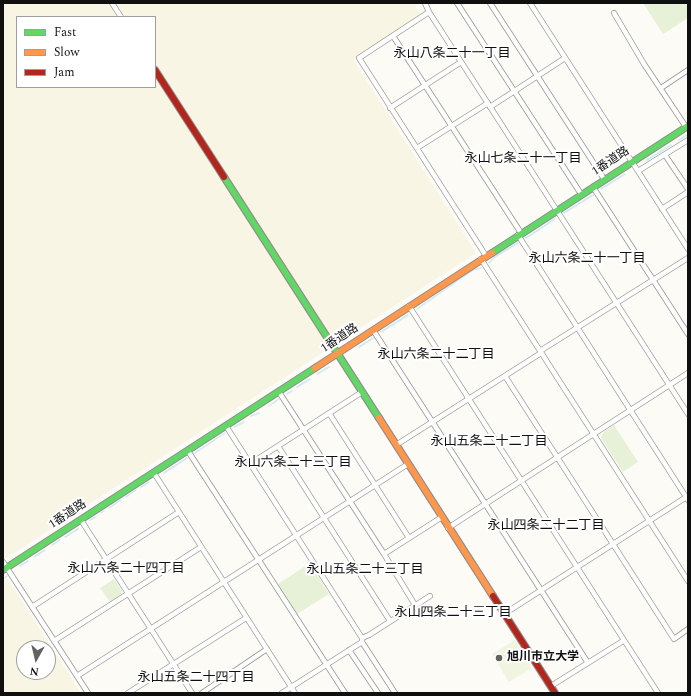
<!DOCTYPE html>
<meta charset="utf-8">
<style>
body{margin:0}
#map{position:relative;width:691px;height:696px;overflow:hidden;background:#fcfbf6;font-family:Spectral,serif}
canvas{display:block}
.frame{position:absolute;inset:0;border:4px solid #101010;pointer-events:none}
.legend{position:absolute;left:16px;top:16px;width:140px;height:72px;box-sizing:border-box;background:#fff;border:1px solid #9f9f9f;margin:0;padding:5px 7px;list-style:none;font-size:12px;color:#101010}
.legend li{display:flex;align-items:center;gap:8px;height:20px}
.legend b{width:20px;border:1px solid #9f9f9f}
.north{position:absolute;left:16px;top:640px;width:40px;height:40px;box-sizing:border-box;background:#fff;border:1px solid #9f9f9f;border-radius:50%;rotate:188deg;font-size:11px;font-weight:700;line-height:16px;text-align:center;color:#101010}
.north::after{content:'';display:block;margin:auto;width:14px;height:18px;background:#636260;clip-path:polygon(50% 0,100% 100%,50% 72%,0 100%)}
</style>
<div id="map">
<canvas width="691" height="696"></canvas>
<div class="frame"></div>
<ul class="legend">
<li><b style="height:5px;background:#63d668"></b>Fast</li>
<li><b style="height:5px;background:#ff974d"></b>Slow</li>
<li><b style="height:5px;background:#b3261e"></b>Jam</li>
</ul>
<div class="north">N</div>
</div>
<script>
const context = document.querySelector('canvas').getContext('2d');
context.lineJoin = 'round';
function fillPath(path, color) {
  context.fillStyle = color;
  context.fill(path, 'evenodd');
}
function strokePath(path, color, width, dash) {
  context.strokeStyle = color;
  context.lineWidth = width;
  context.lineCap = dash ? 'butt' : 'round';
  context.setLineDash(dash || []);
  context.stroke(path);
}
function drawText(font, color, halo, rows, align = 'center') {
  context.font = font + ' Spectral,"Noto Sans JP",serif';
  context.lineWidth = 4;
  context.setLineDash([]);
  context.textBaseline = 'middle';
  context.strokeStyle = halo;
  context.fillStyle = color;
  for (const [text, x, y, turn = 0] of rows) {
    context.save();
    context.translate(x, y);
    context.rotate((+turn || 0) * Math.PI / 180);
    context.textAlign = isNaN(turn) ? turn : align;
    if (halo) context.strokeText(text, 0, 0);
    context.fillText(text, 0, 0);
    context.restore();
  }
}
const farmland = new Path2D(`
 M 3,3 L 421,3 L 415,7 L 422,16 L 353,59 L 476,253 L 3,560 ZM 17,17 L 155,17 L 155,87 L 17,87 Z
 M 7,578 L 81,693 L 3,693 L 3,581 ZM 24,648 L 48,648 L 48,672 L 24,672 Z`);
const green = new Path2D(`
 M 643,3 L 688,3 L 688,18 L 663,34 Z
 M 614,425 L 638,462 L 623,472 L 601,438 L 603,433 Z
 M 310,563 L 329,594 L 297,614 L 278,584 Z
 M 114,579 L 122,591 L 121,595 L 110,602 L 100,588 Z`);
const pitch = new Path2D(`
 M 515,640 L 532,668 L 509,682 L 492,654 Z`);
const stream = new Path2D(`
 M 679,140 L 688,134
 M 647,160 L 671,145
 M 601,189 L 625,174
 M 564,213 L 593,195
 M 526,238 L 555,219
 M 489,263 L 496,256 L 518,243
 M 417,309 L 473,270 L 481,268
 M 381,332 L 408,315
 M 359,347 L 373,338
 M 317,374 L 329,367
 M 297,387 L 310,379
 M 287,394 L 292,391
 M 269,406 L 279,399
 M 251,416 L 259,413
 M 234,427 L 244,422
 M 195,453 L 225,433
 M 164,473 L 187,458
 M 141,487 L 149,482
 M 126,497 L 136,490
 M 109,508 L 121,500
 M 101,513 L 104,511
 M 90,520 L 95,517
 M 65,537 L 78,529
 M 52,545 L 60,540
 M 34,557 L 45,550
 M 20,566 L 28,561
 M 3,579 L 7,576`);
const street = new Path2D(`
 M 112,3 L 121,17
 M 425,3 L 429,12 L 688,414
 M 457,3 L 581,194
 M 490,3 L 604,179
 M 530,3 L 688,249
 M 429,12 L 359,58 L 486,256
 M 614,13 L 644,64 L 686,127
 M 393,36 L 521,233
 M 661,88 L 688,70
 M 490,107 L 565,58
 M 390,108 L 461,62
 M 417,148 L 488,103
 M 665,155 L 688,189
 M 638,171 L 688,140
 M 593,187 L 688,334
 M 662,209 L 688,192
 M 518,235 L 688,500
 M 481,259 L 688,581
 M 409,306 L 658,693
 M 373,330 L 588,663
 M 540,351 L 688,258
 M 505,376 L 674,639 L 688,629
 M 279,392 L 384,554 L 415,605
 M 329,413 L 409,538
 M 226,426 L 362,638 L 362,642 L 395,693
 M 396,445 L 541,353
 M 278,446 L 390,621
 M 188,451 L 345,693
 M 250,464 L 362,392
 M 154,473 L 295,693
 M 81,520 L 192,693
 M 448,528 L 688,373
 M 384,554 L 442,517
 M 3,562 L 88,693
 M 32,607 L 179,512
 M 504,614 L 688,496
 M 362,638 L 369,635 L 430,596
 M 54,641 L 201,547
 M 349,650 L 378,693
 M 77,676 L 408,464
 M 551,686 L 623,641
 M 128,693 L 246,618
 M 202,693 L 267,649
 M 282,693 L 362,642`);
const fast = new Path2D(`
 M 224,177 L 379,418
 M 492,253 L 688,126
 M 3,570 L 315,368`);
const slow = new Path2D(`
 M 315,368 L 492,253
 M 379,418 L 493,596`);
const jam = new Path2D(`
 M 155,70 L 224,177
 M 493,596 L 555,693`);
const markers = [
 [499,658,4,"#636260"]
];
const streetNames = [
 ["1番道路",611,162,-33],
 ["1番道路",340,339,-33],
 ["1番道路",68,515,-33]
];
const poiNames = [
 ["旭川市立大学",507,658]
];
const neighbourhoodNames = [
 ["永山八条二十一丁目",452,54],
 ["永山七条二十一丁目",523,159],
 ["永山六条二十一丁目",587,259],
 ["永山六条二十二丁目",436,355],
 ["永山五条二十二丁目",489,442],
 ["永山六条二十三丁目",293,463],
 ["永山四条二十二丁目",546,526],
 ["永山六条二十四丁目",126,569],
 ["永山五条二十三丁目",365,570],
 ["永山四条二十三丁目",453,613],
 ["永山五条二十四丁目",196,678]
];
fillPath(farmland, '#f8f5e4');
fillPath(green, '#e7f1d8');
fillPath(pitch, '#f0f5e1');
strokePath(stream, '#cee9f4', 1.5);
strokePath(street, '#969694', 6);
strokePath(fast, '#8d8c8a', 8);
strokePath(slow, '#8d8c8a', 8);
strokePath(jam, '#8d8c8a', 8);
strokePath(street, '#fffefe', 4.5);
strokePath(fast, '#63d668', 6);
strokePath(slow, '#ff974d', 6);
strokePath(jam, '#b3261e', 6);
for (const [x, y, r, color] of markers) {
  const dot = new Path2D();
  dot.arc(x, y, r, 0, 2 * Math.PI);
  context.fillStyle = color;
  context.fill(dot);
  strokePath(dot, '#fff', 1.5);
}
drawText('12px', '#101010', '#fff', streetNames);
drawText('bold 12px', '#101010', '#fff', poiNames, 'left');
drawText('13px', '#101010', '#fff', neighbourhoodNames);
</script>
